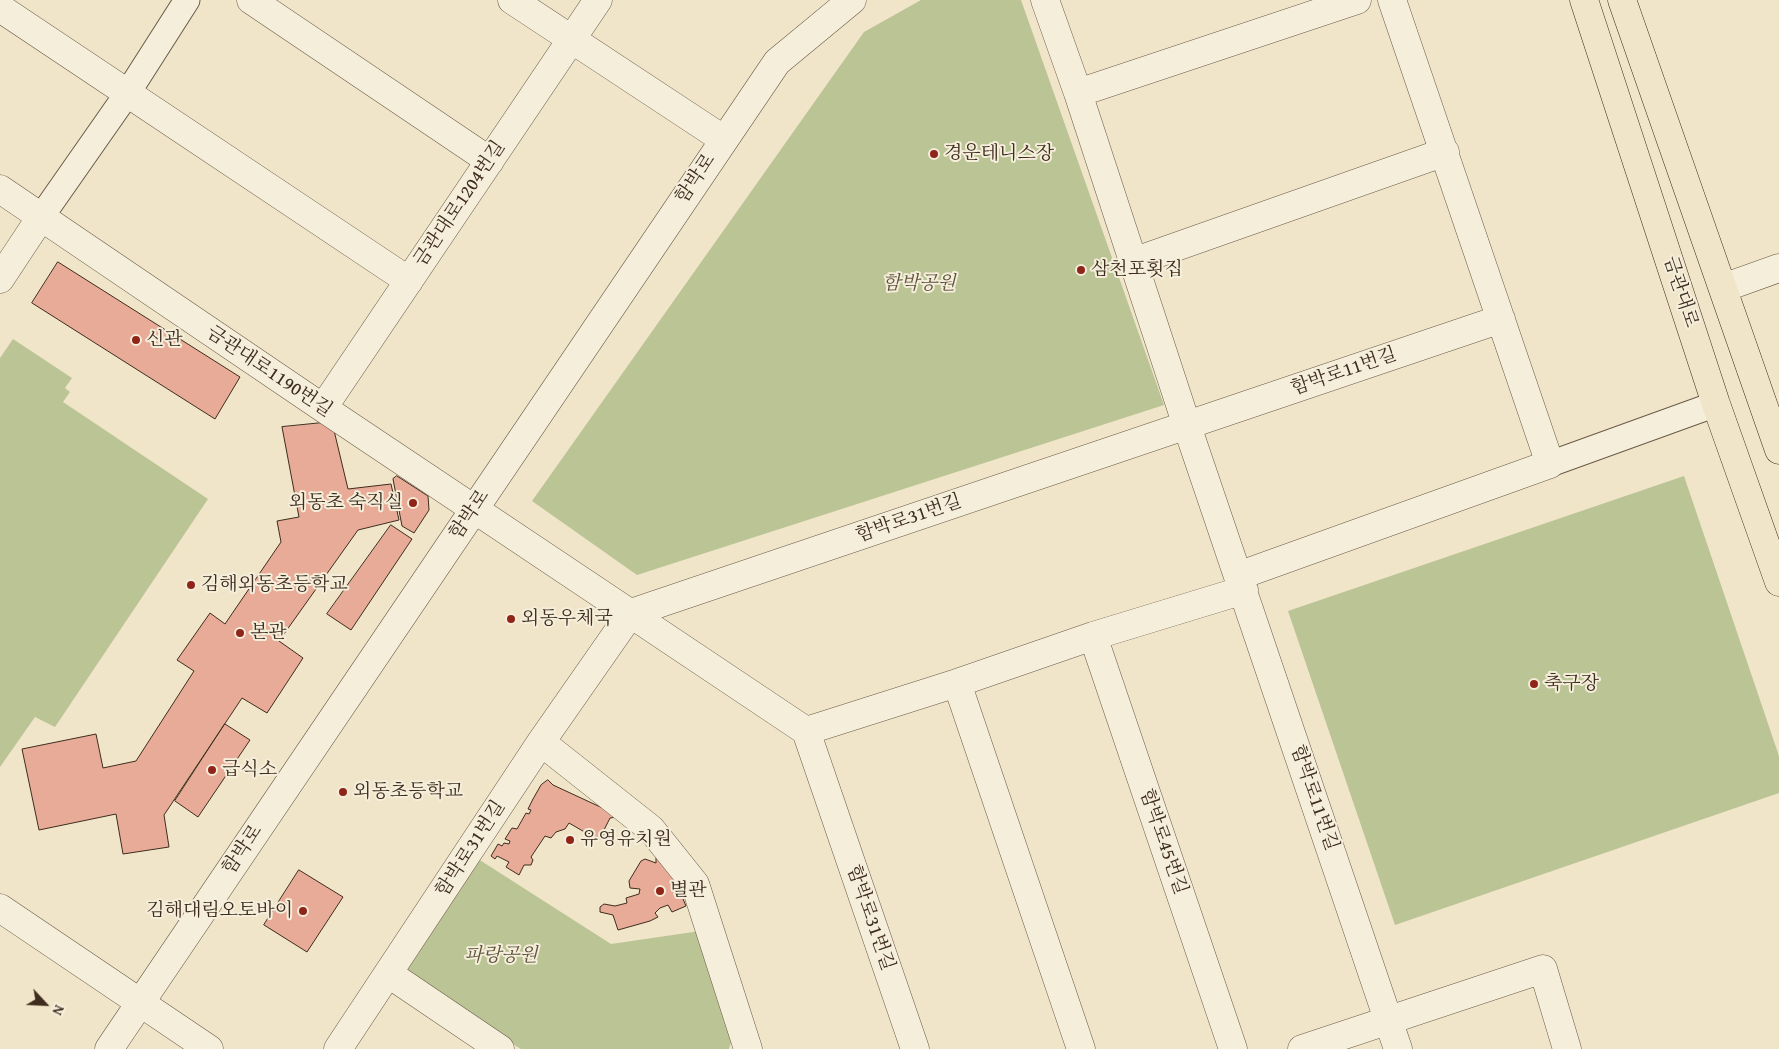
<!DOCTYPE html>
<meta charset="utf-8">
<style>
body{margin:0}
#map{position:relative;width:1779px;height:1049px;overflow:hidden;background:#f0e5c8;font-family:"Gentium Book Plus",serif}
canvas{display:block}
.north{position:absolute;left:20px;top:979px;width:50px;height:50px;-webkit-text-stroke:4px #f5eedb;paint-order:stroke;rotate:115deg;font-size:14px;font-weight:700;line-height:20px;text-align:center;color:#3e2c1e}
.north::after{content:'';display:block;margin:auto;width:18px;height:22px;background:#3e2c1e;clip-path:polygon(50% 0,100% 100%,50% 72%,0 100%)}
</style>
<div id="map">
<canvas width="1779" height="1049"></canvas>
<div class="north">N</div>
</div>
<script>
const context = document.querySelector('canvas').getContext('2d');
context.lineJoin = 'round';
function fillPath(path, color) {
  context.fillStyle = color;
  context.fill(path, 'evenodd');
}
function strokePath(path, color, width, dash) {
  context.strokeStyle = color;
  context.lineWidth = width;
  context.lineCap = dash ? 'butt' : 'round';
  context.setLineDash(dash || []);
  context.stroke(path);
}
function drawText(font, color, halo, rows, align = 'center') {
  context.font = font + ' "Gentium Book Plus","Noto Serif KR",serif';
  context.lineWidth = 4;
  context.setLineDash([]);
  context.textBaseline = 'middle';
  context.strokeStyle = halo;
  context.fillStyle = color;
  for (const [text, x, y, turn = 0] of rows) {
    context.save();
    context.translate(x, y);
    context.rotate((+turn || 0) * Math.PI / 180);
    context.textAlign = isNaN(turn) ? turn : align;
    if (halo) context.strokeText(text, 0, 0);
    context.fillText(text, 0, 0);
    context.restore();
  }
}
const green = new Path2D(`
 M 921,0 L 1021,0 L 1164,405 L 637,575 L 532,501 L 864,32 Z
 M 13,339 L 72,378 L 65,388 L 70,392 L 63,402 L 208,499 L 55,727 L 35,717 L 0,767 L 0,358 Z
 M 1684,476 L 1779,756 L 1779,793 L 1395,925 L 1288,611 Z
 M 475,857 L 611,944 L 700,931 L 733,1036 L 729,1049 L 521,1049 L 402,978 Z`);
const building = new Path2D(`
 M 58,262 L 240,377 L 215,419 L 32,303 Z
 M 332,422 L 348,489 L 391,484 L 399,520 L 358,530 L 279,641 L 303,658 L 267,713 L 242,698 L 164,815 L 169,847 L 123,854 L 116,814 L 39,830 L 22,749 L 96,734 L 103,768 L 136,761 L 194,671 L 177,660 L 210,613 L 225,624 L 281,542 L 277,521 L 299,517 L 282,427 Z
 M 397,476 L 428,496 L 429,510 L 414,533 L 402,526 L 393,479 Z
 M 391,525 L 412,539 L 351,630 L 327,614 Z
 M 225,724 L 250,740 L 198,817 L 175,801 Z
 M 548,780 L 553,785 L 609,811 L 617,817 L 610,818 L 603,832 L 604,834 L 601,839 L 596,838 L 591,833 L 588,834 L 569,823 L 565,829 L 556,832 L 551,838 L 545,836 L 531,857 L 533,860 L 531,865 L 524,865 L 519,875 L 506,867 L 509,862 L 497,856 L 495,859 L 491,856 L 498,844 L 502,846 L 504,843 L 509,844 L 510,841 L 505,839 L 512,828 L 517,829 L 526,813 L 529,814 L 531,810 L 528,809 L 533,799 L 541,785 Z
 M 660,855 L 675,880 L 686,906 L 672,912 L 668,905 L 660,908 L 655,913 L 658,917 L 650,921 L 618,930 L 613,915 L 600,912 L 600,907 L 604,904 L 615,906 L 627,903 L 626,898 L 639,894 L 640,889 L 630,888 L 629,881 L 641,861 L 645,859 L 656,863 L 656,858 Z
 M 299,870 L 343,897 L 307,952 L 264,925 Z`);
const pedestrian = new Path2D(`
 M 41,217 L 127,94 L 187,0
 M 1550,464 L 1716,404`);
const minor = new Path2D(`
 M 251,0 L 490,161
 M 512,0 L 723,139
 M 1045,0 L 1078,93 L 1187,426 L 1398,1049
 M 0,8 L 409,281
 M 1078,93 L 1357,0
 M 0,189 L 323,408 L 806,731 L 915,1049
 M 1133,262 L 1445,152
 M 0,279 L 41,217
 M 1723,288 L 1779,268
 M 323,408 L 598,0
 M 1238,576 L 1550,464 L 1392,0
 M 1093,636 L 1233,1049
 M 957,683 L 1081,1049
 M 806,731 L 957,683 L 1093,636 L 1244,590
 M 541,742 L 651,829 L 695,884 L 748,1049
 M 0,908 L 209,1049
 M 389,974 L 500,1049
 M 338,1049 L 541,742 L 631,613 L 1501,319
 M 1302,1049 L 1543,969 L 1567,1049`);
const tertiary = new Path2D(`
 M 109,1049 L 777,62 L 852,0`);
const primary = new Path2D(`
 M 1584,0 L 1716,404 L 1779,582
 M 1622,0 L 1779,450`);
const markers = [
 [934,154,5,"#8f2418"],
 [1081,270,5,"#8f2418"],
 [136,340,5,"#8f2418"],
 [413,503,5,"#8f2418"],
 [191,585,5,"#8f2418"],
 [511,619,5,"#8f2418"],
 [240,633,5,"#8f2418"],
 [1534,684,5,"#8f2418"],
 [212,770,5,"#8f2418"],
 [343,792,5,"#8f2418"],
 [570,840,5,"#8f2418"],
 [660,891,5,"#8f2418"],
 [303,911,5,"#8f2418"]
];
const poiNames = [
 ["경운테니스장",944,154],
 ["삼천포횟집",1091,270],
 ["신관",146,340],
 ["외동초 숙직실",403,503,"right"],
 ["김해외동초등학교",201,585],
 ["외동우체국",521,619],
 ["본관",250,633],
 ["축구장",1544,684],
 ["급식소",222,770],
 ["외동초등학교",353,792],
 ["유영유치원",580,840],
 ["별관",670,891],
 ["김해대림오토바이",293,911,"right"]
];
const streetNames = [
 ["함박로",696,179,-56],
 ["금관대로1204번길",460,204,-56],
 ["금관대로",1680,292,72],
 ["금관대로1190번길",269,372,34],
 ["함박로11번길",1344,372,-19],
 ["함박로",470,515,-56],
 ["함박로31번길",909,519,-19],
 ["함박로11번길",1314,798,71],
 ["함박로45번길",1163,842,71],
 ["함박로31번길",471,849,-57],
 ["함박로",243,850,-56],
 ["함박로31번길",870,918,71]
];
const parkNames = [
 ["함박공원",919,284],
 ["파랑공원",501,956]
];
fillPath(green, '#bbc495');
fillPath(building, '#e7ab97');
strokePath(building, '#3e2c1e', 1);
strokePath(pedestrian, '#6a5a48', 27);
strokePath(minor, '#6a5a48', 29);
strokePath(tertiary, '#6a5a48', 29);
strokePath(primary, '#3e2c1e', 29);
strokePath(pedestrian, '#f5eedb', 25);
strokePath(minor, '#f5eedb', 28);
strokePath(tertiary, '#f5eedb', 28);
strokePath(primary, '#f0e5c8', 28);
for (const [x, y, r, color] of markers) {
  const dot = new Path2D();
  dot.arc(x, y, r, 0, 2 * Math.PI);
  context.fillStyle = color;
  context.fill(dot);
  strokePath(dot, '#f5eedb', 2);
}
drawText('19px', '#3e2c1e', '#f5eedb', poiNames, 'left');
drawText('19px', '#3e2c1e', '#f5eedb', streetNames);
drawText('italic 19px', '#5d523c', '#f5eedb', parkNames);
</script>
